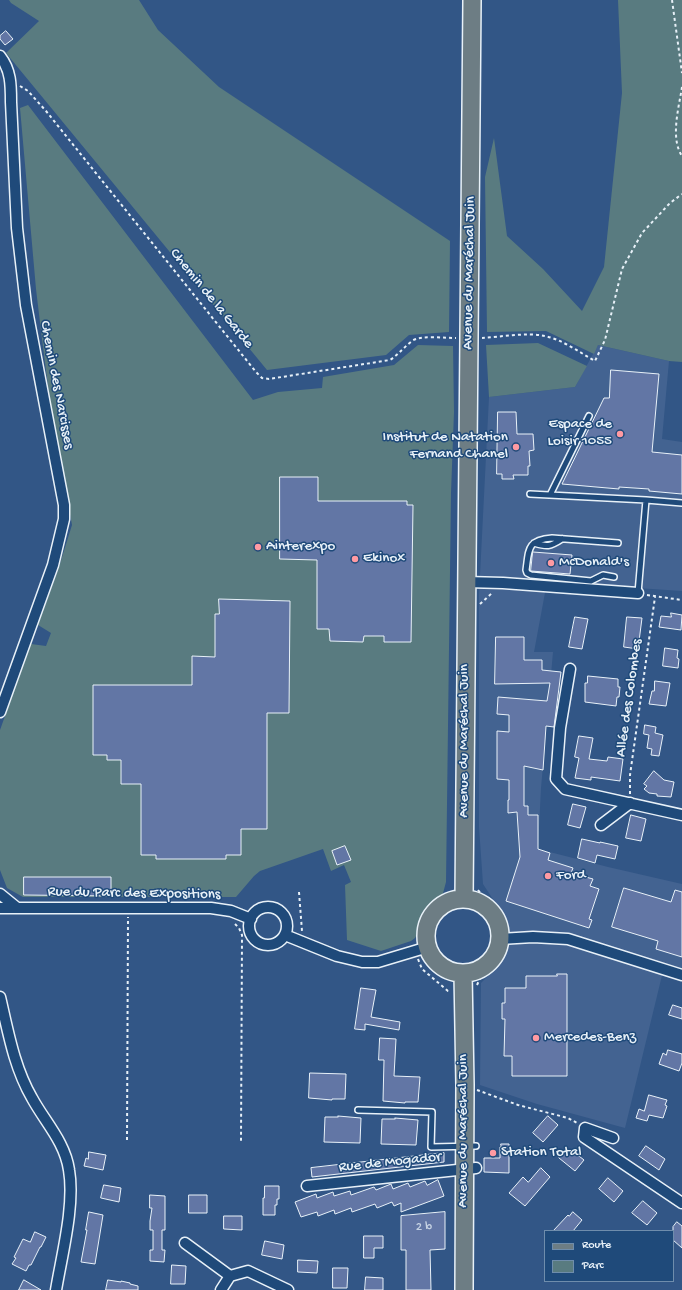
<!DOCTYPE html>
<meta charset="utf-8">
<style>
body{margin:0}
#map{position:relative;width:682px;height:1290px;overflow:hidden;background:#325686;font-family:"Gochi Hand",sans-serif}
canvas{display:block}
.legend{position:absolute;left:544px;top:1230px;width:130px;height:52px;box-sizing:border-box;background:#1f4a7a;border:1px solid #6f8dac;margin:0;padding:5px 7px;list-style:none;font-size:12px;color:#e8f1f8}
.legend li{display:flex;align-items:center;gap:8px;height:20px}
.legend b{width:20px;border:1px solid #6f8dac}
</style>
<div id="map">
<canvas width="682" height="1290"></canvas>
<ul class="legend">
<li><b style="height:5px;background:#6d7d84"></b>Route</li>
<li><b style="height:11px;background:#597b80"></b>Parc</li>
</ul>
</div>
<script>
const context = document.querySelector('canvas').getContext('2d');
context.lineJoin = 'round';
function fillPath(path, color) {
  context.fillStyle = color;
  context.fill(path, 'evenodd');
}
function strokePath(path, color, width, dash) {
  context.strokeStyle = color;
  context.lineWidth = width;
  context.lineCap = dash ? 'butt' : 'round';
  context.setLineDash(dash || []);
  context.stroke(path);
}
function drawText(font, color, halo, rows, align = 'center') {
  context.font = font + ' "Gochi Hand",sans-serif';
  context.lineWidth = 3;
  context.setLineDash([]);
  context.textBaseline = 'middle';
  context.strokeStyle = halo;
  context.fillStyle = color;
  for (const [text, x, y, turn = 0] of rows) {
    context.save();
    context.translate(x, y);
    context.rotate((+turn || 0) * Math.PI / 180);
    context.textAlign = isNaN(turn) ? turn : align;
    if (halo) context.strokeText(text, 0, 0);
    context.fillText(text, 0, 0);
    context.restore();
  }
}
const built = new Path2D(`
 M 598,345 L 669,361 L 662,439 L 682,442 L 682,591 L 547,582 L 534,652 L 553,652 L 541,788 L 538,849 L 608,867 L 682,884 L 682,968 L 665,963 L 625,1128 L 537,1104 L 480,1085 L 481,983 L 498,966 L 507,952 L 508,931 L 500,910 L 483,884 L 479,827 L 479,595 L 489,397 L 575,387 Z`);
const green = new Path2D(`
 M 9,0 L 139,0 L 158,30 L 219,87 L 450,241 L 449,332 L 409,335 L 386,355 L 267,370 L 6,53 L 39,21 L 11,3 Z
 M 618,0 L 682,0 L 682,362 L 669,361 L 598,345 L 594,354 L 546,331 L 487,332 L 485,177 L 494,138 L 507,236 L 543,269 L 582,311 L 604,267 L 622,93 Z
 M 28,105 L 253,400 L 278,392 L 322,388 L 323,377 L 394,365 L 418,345 L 453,346 L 454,412 L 451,493 L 446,882 L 442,897 L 423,923 L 415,938 L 411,941 L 381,951 L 347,940 L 345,885 L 351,882 L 344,865 L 331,871 L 323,849 L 260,871 L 254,876 L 236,897 L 23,897 L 7,888 L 0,870 L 0,730 L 31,644 L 46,646 L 51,633 L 38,625 L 58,570 L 72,525 L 52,418 L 42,339 L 36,289 L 20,108 Z
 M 538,343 L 587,366 L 575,387 L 489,397 L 486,345 Z`);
const building = new Path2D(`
 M 6,31 L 13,39 L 5,45 L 0,39 L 0,36 Z
 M 611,370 L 659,374 L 652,452 L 682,455 L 682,494 L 649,491 L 649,489 L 619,487 L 619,489 L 562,484 L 604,398 L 609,398 Z
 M 498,412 L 516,412 L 517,434 L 533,434 L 534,450 L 529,451 L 530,466 L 528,466 L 528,475 L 513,475 L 514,479 L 502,479 L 502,474 L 497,474 Z
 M 280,477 L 318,477 L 318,501 L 407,501 L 407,505 L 413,505 L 411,642 L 384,642 L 384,636 L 364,636 L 363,642 L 330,641 L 329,629 L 317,629 L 317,560 L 280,559 Z
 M 533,552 L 572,555 L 570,574 L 531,571 Z
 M 219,599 L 290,601 L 289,713 L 267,713 L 267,829 L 241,829 L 241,855 L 226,855 L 226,859 L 156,859 L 156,855 L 141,855 L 141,784 L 121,784 L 121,760 L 107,760 L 107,755 L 93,755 L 93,685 L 192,685 L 192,656 L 215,657 L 215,614 L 219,614 Z
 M 671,613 L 682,615 L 681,630 L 659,627 L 661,616 L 671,617 Z
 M 575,617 L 588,619 L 582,649 L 569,647 Z
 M 627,617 L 642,618 L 638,649 L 624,647 Z
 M 496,637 L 524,637 L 524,660 L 542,660 L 542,670 L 561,672 L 554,727 L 546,726 L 543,770 L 524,766 L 524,806 L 528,806 L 528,815 L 538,815 L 538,849 L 550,853 L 548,860 L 573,868 L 571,873 L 593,879 L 590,886 L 599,889 L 589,919 L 592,920 L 589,928 L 506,901 L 520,857 L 517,812 L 508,813 L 508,800 L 509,800 L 509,780 L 497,779 L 497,731 L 509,732 L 509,715 L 497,714 L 498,697 L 547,701 L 550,683 L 495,684 Z
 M 665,648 L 678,650 L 677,658 L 679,659 L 678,668 L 663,666 Z
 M 588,676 L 618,679 L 618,687 L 620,687 L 619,697 L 617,697 L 616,706 L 585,702 L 585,683 L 587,683 Z
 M 655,681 L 670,683 L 666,706 L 649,704 L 652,691 L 654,691 Z
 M 645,725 L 656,727 L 655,733 L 663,735 L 659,756 L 651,755 L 652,749 L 647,748 L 649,735 L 644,734 Z
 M 579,736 L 593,738 L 589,759 L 607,761 L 608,757 L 623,759 L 620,781 L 591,777 L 591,780 L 575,778 L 579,758 L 575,757 Z
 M 654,771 L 664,780 L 674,782 L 671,797 L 657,796 L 657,794 L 649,793 L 644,789 L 647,786 L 644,784 Z
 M 573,804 L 586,807 L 580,828 L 568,825 Z
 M 631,815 L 646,819 L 641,841 L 626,838 Z
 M 582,839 L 600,843 L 600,842 L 618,846 L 615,859 L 597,855 L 595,863 L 578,858 Z
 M 345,846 L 351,860 L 337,865 L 332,851 Z
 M 24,877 L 111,877 L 111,896 L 24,895 Z
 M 624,888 L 671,902 L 675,890 L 682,892 L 682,957 L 656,949 L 658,941 L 612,927 Z
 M 557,974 L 567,974 L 567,1076 L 512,1076 L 512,1056 L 504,1056 L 505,1019 L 502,1019 L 502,1003 L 505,1003 L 505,988 L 526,988 L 526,976 L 557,976 Z
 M 361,988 L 376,990 L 371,1017 L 400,1022 L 399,1030 L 365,1024 L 365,1030 L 355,1029 Z
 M 673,1005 L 682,1008 L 682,1019 L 669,1015 Z
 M 380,1038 L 396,1039 L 394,1076 L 420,1077 L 418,1102 L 405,1102 L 405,1103 L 383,1101 L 384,1060 L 379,1060 Z
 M 668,1050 L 682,1054 L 682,1063 L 679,1071 L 659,1064 L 663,1053 L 666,1055 Z
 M 310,1073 L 346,1074 L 345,1099 L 332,1099 L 332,1100 L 309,1098 Z
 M 649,1095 L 667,1100 L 665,1105 L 667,1106 L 663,1118 L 649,1115 L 647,1121 L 636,1118 L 639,1109 L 644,1111 Z
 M 338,1116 L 361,1118 L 360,1143 L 324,1142 L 325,1117 L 338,1117 Z
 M 548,1116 L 558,1125 L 543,1142 L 533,1133 Z
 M 395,1118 L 418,1120 L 416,1145 L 381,1144 L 382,1119 L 395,1119 Z
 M 501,1144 L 509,1144 L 509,1173 L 484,1172 L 484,1158 L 500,1158 L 500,1147 L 501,1147 Z
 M 646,1146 L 665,1159 L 659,1170 L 639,1156 Z
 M 567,1149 L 572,1154 L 574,1152 L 584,1160 L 575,1171 L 559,1158 Z
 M 89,1152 L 106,1155 L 103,1170 L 84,1166 L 86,1158 L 88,1159 Z
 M 444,1153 L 444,1162 L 312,1177 L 311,1168 Z
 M 541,1168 L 550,1177 L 525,1206 L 509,1193 L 523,1177 L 528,1182 Z
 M 608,1178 L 623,1191 L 614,1202 L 599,1189 Z
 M 438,1180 L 444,1196 L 401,1212 L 401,1203 L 394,1206 L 392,1202 L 377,1208 L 375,1204 L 352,1212 L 351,1208 L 335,1214 L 334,1210 L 318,1216 L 317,1212 L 301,1217 L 295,1202 L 316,1194 L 317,1198 L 333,1192 L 334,1196 L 350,1191 L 351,1195 L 374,1187 L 376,1190 L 391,1184 L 393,1189 L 408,1183 L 410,1187 L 425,1181 L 427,1185 Z
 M 104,1185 L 121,1188 L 119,1202 L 101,1198 Z
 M 265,1186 L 279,1186 L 279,1199 L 277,1199 L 277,1205 L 275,1205 L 275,1215 L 263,1215 L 263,1198 L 264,1198 Z
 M 150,1195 L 165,1196 L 165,1230 L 162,1230 L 162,1250 L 165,1250 L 164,1262 L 150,1261 L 150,1250 L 153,1250 L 153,1230 L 150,1230 L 150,1221 L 152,1208 L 150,1208 Z
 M 189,1195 L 207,1195 L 207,1213 L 189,1213 Z
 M 643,1201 L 657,1213 L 647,1225 L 632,1213 Z
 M 89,1212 L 103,1215 L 95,1264 L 81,1262 L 87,1230 L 86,1230 Z
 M 445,1212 L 445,1249 L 430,1250 L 431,1290 L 406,1290 L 406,1250 L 401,1250 L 401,1216 Z
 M 573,1212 L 582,1220 L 573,1231 L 553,1231 L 568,1215 L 569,1216 Z
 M 224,1216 L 242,1216 L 242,1230 L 224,1229 Z
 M 677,1222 L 682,1226 L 682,1248 L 673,1240 L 673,1227 Z
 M 35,1232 L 46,1237 L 41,1247 L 40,1247 L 31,1265 L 29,1265 L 26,1271 L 12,1264 L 16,1258 L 14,1257 L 23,1239 L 30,1242 Z
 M 364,1236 L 383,1236 L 383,1248 L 374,1248 L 374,1258 L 364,1258 Z
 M 265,1241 L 284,1245 L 282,1259 L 262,1255 Z
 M 298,1260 L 318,1261 L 317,1273 L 298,1272 Z
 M 172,1265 L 186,1266 L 185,1284 L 171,1284 Z
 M 333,1268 L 348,1268 L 347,1288 L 333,1288 Z
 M 366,1277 L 383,1278 L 383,1290 L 365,1290 Z
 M 24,1280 L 41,1290 L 19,1290 Z
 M 108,1280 L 121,1282 L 121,1281 L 130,1283 L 130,1284 L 138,1286 L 138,1290 L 106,1290 Z`);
const path = new Path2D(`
 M 672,0 L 682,73
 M 20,86 L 28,91 L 46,111 L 256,372 L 262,378 L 269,379 L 390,360 C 399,354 404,347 412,341 C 420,335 445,338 456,338
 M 682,87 C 679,107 670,138 682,156
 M 482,338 C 501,337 526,332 545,336 C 563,340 579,352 595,361 L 605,340 L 622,269 L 642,233 L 670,203 L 682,194
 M 647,595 L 682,600
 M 480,604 L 492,593
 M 630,794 L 630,775 L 655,597
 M 478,890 L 501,919 L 504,930
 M 299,892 L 302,931
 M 235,924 L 239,928 L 242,935 L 241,1141
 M 418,959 L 422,969 L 448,991 L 451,991
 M 477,985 L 484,970 L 499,955 L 501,950
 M 477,1090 L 518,1105 L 568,1118 L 577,1123
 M 127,1140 L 128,917`);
const lane = new Path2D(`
 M 530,494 L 646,500 L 638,593
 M 550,495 L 589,416
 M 646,500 L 682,503
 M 534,543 C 547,547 550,547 562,539
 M 614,577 L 603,575 L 591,581 L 531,575 L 527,573 L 526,570 C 529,549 527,540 552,538 L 618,543
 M 358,1110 L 432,1112 L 431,1147 L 476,1146`);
const street = new Path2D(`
 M 0,56 C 11,70 11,85 11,102 L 17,228 L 26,305 L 64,505 L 64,519 L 53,565 L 0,712
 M 466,582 L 503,583 L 638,593
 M 570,669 L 560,728 L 556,779 L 565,789 L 682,815
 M 601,825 L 630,803
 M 0,894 L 16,907
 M249 926a19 19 0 1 1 38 0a19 19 0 1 1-38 0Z
 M 0,908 L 211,908 L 231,911 L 251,919
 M 285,935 L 337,956 L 362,962 L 378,962 L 428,947
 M 500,939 L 533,937 L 568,939 L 682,975
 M 0,997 C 8,1031 14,1067 32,1098 C 45,1122 65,1142 69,1170 C 75,1205 62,1254 56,1290
 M 613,1138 L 585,1128 L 584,1137 L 682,1203
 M 307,1186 L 476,1168
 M 185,1243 L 230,1276
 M 221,1290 L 230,1276 L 248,1271 L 288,1290`);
const primary = new Path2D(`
 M 464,899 L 472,0
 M426 936a37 37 0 1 1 74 0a37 37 0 1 1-74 0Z
 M 463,973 L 465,1085 L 464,1290`);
const markers = [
 [620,434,4,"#ff9aa2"],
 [516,447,4,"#ff9aa2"],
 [258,547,4,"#ff9aa2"],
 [355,559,4,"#ff9aa2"],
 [551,563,4,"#ff9aa2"],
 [548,876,4,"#ff9aa2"],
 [536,1038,4,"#ff9aa2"],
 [493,1153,4,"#ff9aa2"]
];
const numberNames = [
 ["2 b",424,1228]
];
const streetNames = [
 ["Avenue du Maréchal Juin",470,273,-89],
 ["Chemin de la Garde",211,299,51],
 ["Chemin des Narcisses",56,385,79],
 ["Allée des Colombes",630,698,-82],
 ["Avenue du Maréchal Juin",465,741,-90],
 ["Rue du Parc des Expositions",134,894,1],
 ["Avenue du Maréchal Juin",464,1131,-90],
 ["Rue de Mogador",390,1163,-6]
];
const poiNames = [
 ["Espace de",612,425,"right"],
 ["Loisir 1055",612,442,"right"],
 ["Institut de Natation",508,438,"right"],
 ["Fernand Chanel",508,455,"right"],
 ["Ainterexpo",266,547],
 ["Ekinox",363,559],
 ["McDonald's",559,563],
 ["Ford",556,876],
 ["Mercedes-Benz",544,1038],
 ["Station Total",501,1153]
];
fillPath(built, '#436391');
fillPath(green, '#597b80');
fillPath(building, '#6276a5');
strokePath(building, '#e8f1f8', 1);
strokePath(lane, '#e8f1f8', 8);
strokePath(street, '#e8f1f8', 13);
strokePath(primary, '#e8f1f8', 20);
strokePath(path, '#e8f1f8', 2, [3, 3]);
strokePath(lane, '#1f4a7a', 5);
strokePath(street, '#1f4a7a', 10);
strokePath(primary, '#6d7d84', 17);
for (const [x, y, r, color] of markers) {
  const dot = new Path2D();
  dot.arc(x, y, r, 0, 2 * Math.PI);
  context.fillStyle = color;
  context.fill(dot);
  strokePath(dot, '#1f4a7a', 1.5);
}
drawText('13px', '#c6d2e3', null, numberNames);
drawText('15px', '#e8f1f8', '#1f4a7a', streetNames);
drawText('15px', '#e8f1f8', '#1f4a7a', poiNames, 'left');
</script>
